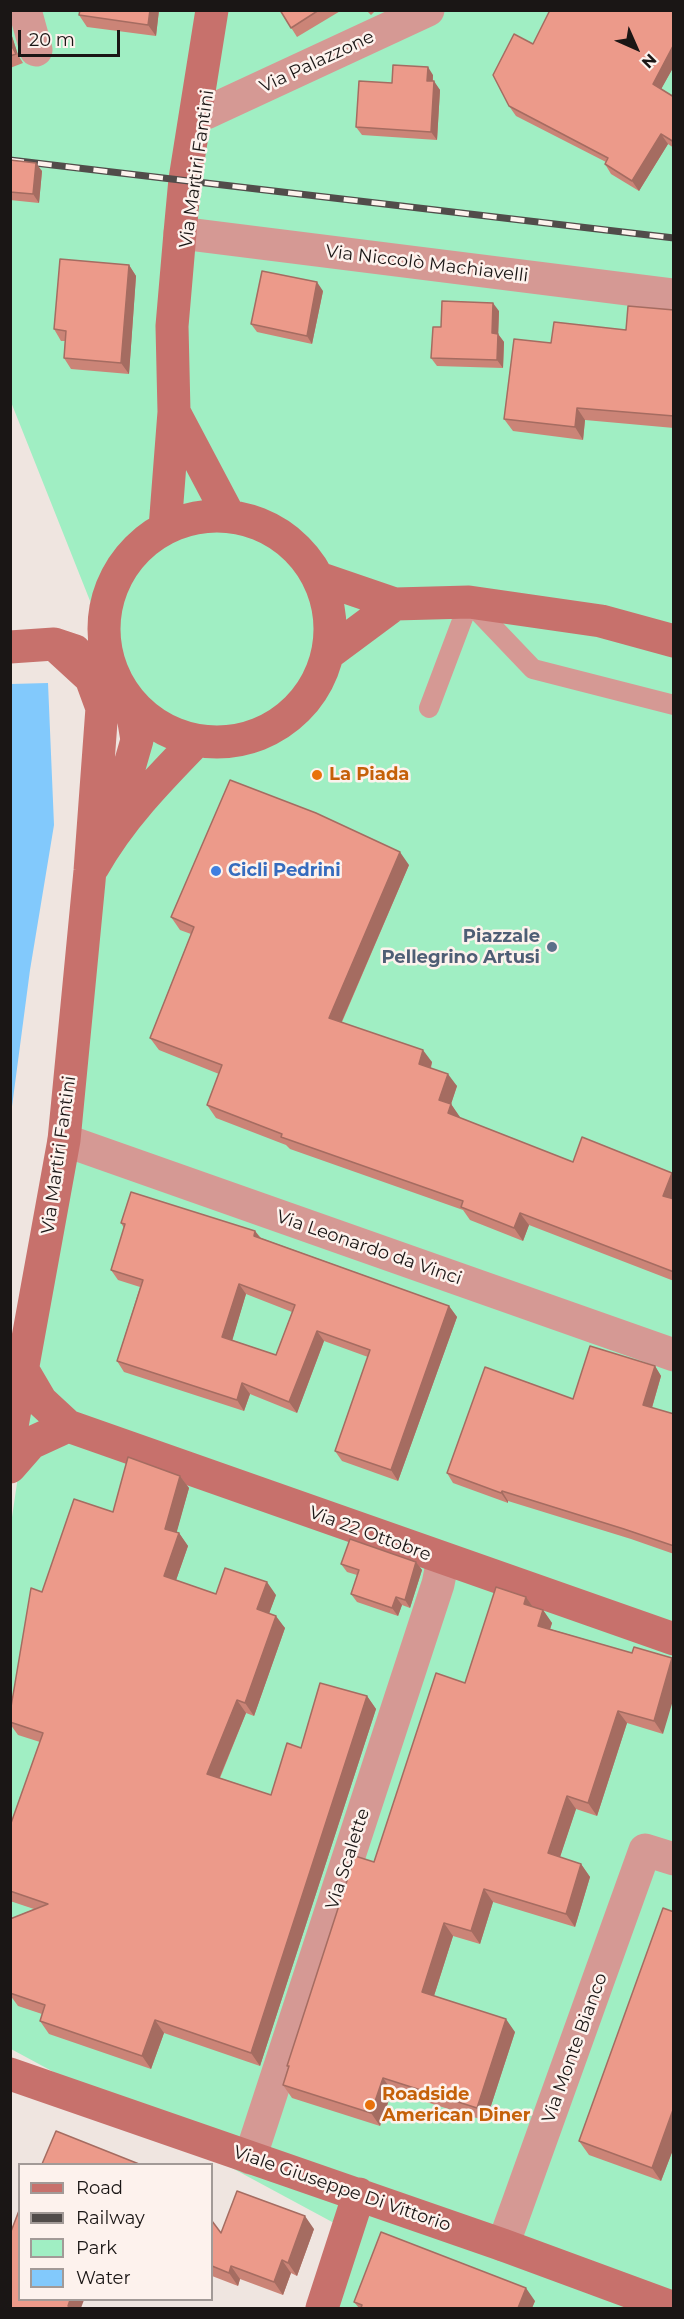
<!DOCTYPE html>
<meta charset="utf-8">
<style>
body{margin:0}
#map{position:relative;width:684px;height:2319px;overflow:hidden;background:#efe5e0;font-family:Montserrat,sans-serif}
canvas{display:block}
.frame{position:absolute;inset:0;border:12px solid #1a1615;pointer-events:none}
.legend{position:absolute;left:18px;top:2163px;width:195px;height:138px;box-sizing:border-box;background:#fdf2ed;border:2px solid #a29a97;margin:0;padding:8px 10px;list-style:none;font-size:18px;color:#1a1615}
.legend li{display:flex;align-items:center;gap:12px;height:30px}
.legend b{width:30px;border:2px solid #a29a97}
.north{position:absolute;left:606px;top:18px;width:60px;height:60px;-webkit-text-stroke:4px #fdf2ed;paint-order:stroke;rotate:135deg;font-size:16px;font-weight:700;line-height:24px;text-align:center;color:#1a1615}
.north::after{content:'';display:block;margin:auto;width:21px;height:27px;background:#1a1615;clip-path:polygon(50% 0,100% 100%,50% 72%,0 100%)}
.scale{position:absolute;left:18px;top:30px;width:102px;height:27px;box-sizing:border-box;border:3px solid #1a1615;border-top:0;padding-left:8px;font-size:18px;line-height:21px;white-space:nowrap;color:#1a1615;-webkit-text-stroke:4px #fdf2ed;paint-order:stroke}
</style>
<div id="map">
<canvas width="684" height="2319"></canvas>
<div class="frame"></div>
<ul class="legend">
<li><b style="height:8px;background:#c7716c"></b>Road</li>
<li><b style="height:8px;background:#514c4a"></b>Railway</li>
<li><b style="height:16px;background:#a0eec3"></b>Park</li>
<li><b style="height:16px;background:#82c9fc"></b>Water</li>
</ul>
<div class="north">N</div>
<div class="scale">20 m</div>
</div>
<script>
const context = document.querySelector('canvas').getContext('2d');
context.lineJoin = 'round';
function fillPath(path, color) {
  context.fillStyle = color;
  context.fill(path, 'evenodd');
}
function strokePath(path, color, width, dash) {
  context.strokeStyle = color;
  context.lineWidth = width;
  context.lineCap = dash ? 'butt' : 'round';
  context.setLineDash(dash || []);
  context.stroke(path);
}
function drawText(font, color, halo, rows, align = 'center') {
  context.font = font + ' Montserrat,sans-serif';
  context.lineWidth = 5;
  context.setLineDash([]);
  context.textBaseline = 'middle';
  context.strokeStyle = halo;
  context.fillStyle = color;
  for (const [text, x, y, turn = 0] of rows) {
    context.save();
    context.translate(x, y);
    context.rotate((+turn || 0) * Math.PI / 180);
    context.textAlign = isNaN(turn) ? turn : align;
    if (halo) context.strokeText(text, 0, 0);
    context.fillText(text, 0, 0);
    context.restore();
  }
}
const green = new Path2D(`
 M 11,11 L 673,11 L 673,2308 L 320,2308 L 347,2230 L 11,2049 L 11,1524 L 131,704 L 11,402 Z`);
const water = new Path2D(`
 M 48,683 L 54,825 L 30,970 L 11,1114 L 11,684 Z`);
const lane = new Path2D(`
 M 429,708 L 469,602 L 533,669 L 674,705`);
const street = new Path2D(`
 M 25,10 L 36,50
 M 206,113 L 428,10
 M 180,233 L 674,295
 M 64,1140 L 674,1355
 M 250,2158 L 438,1584 L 443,1560
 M 503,2245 L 645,1850 L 674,1859`);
const secondary = new Path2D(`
 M 174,412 L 229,516
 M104 629a113 113 0 1 1 226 0a113 113 0 1 1-226 0Z
 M 165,528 L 174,412 L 172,326 L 180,233 L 185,179 L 212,10
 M 319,578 L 395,604 L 469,602 L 601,621 L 674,641
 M 10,647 L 54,644 L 75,651
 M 329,653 L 395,604
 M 112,827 L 137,740 L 131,704
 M 93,867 C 120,819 158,780 196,741
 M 24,1372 L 41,1401 L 68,1426 L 674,1639
 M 10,1437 L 64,1140 L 90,871 L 102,708 L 91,678 L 54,644
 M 10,1467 L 31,1443 L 68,1426
 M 10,2074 L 503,2245 L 674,2308
 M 322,2308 L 359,2194`);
const rail = new Path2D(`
 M 10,160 L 674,238`);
const wall = new Path2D(`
 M 80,10 L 159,10 L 156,36 L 87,27 L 79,15 Z
 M 280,10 L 342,10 L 297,37 Z
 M 366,10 L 376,10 L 371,15 Z
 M 674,10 L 674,66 L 661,89 L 674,97 L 674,148 L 668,144 L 639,191 L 611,174 L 605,164 L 606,162 L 516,116 L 509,106 L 533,44 Z
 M 10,30 L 18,55 L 23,63 L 10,68 Z
 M 433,75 L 433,81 L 440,90 L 437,140 L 362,135 L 356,127 L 392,83 Z
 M 10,160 L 42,171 L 39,203 L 10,200 Z
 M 129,265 L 136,276 L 129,374 L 71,369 L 64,358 L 65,341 L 61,341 L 54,329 Z
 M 323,291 L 312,344 L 257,332 L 251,324 Z
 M 674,310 L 674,428 L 585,420 L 583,440 L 513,431 L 504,419 L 551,343 L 626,330 Z
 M 499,311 L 498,334 L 504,342 L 503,368 L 437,366 L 431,358 L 441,327 Z
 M 409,865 L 342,1022 L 432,1062 L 431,1068 L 457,1086 L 451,1104 L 460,1118 L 573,1162 L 674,1174 L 674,1281 L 529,1225 L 523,1241 L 470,1220 L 463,1210 L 290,1149 L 286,1145 L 216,1118 L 207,1105 L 219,1074 L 159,1050 L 150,1038 L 191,934 L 180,930 L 171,917 Z
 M 121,1223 L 255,1231 L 261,1238 L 449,1306 L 457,1317 L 398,1481 L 342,1461 L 335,1451 L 368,1357 L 324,1341 L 297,1413 L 250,1394 L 244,1411 L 124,1372 L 117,1361 L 140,1287 L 118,1280 L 111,1270 L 124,1228 ZM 246,1294 L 292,1312 L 276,1355 L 232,1340 Z
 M 655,1366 L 661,1376 L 652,1408 L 674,1414 L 674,1554 L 631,1539 L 508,1501 L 508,1503 L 453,1483 L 447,1473 L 573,1399 Z
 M 180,1476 L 189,1488 L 176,1533 L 179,1533 L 188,1546 L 176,1580 L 216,1594 L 276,1595 L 269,1613 L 285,1628 L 254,1716 L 246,1713 L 220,1778 L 271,1795 L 301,1748 L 367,1696 L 376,1709 L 260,2066 L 164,2033 L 151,2069 L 49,2034 L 40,2021 L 42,2014 L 18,2006 L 10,1995 L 10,1919 L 34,1909 L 10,1901 L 10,1826 L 40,1742 L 18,1735 L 10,1724 L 10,1713 L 42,1592 L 113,1512 Z
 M 416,1562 L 422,1570 L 410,1608 L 402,1605 L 398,1616 L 357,1602 L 351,1594 L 357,1575 L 347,1572 L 341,1564 Z
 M 526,1597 L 533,1607 L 543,1610 L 552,1623 L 550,1629 L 632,1653 L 663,1734 L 627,1723 L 597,1816 L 576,1809 L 560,1857 L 581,1864 L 590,1877 L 575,1927 L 493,1902 L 480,1944 L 453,1936 L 434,1996 L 515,2032 L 486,2121 L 392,2091 L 380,2126 L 292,2098 L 283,2085 L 289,2068 L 287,2066 L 374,1862 L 465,1683 Z
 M 674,1912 L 674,2147 L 661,2181 L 589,2155 L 579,2141 Z
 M 212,2221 L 221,2233 L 314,2229 L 297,2276 L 291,2273 L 283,2295 L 240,2279 L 238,2286 L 212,2276 Z
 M 535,2301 L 532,2308 L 359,2308 L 354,2302 Z`);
const shadedWall = new Path2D(`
 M 150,10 L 159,10 L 156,36 L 148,25 Z
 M 10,30 L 18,55 L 23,63 L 10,43 Z
 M 674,44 L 674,66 L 659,93 L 653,84 Z
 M 428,67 L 433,75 L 432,89 L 427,81 Z
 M 434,81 L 440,90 L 437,140 L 431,132 Z
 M 661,134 L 668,144 L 639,191 L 632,181 Z
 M 36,163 L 42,171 L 39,203 L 33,194 Z
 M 129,265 L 136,276 L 129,374 L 121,363 Z
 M 317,282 L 323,291 L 312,344 L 307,336 Z
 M 493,303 L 499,311 L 498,341 L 492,333 Z
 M 498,334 L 504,342 L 503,368 L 497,360 Z
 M 577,408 L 585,420 L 583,440 L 575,427 Z
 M 400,852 L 409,865 L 338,1030 L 329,1018 Z
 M 423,1050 L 432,1062 L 428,1077 L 419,1064 Z
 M 448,1074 L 457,1086 L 448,1113 L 439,1100 Z
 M 451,1104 L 460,1117 L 457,1126 L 448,1113 Z
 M 672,1173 L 674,1174 L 674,1205 L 663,1196 Z
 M 520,1213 L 529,1225 L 523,1241 L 514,1228 Z
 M 255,1231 L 263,1242 L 254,1236 Z
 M 239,1284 L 246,1294 L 230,1348 L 222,1337 Z
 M 449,1306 L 457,1317 L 398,1481 L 391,1470 Z
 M 317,1331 L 324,1341 L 297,1413 L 289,1402 Z
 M 655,1366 L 661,1376 L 650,1414 L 643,1405 Z
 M 242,1383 L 250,1394 L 244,1411 L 237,1400 Z
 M 180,1476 L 189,1488 L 174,1542 L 165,1529 Z
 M 502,1491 L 508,1501 L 508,1503 L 501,1493 Z
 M 179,1533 L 188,1546 L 173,1589 L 164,1576 Z
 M 416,1562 L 422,1570 L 410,1608 L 405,1600 Z
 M 267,1582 L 276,1595 L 266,1622 L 257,1609 Z
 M 396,1597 L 402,1605 L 398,1616 L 392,1608 Z
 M 526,1597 L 535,1610 L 524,1604 Z
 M 543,1610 L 552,1623 L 547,1639 L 538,1626 Z
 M 276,1616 L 285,1628 L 254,1716 L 245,1703 Z
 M 672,1658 L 674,1660 L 674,1697 L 663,1734 L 654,1721 Z
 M 367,1696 L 376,1709 L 260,2066 L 251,2053 Z
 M 237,1700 L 246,1713 L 216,1786 L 207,1774 Z
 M 618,1711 L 627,1723 L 597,1816 L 588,1803 Z
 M 567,1796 L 576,1809 L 557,1866 L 548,1853 Z
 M 581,1864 L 590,1877 L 575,1927 L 566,1914 Z
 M 484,1889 L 493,1902 L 480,1944 L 471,1931 Z
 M 444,1923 L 453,1936 L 431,2005 L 422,1992 Z
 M 506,2019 L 515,2032 L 486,2121 L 477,2108 Z
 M 155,2020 L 164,2033 L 151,2069 L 142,2056 Z
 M 383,2078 L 392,2091 L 380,2126 L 371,2113 Z
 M 674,2107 L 674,2147 L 661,2181 L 652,2168 Z
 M 305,2216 L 314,2229 L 297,2276 L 288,2263 Z
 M 282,2260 L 291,2273 L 283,2295 L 274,2282 Z
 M 231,2266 L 240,2279 L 238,2286 L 229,2273 Z
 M 526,2288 L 535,2301 L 532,2308 L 518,2308 Z
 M 70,2300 L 84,2300 L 81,2308 L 69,2308 L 68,2306 Z`);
const building = new Path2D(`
 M 80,10 L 150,10 L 148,25 L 79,15 Z
 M 280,10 L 319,10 L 291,28 Z
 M 550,10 L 674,10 L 674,44 L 653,84 L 674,97 L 674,142 L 661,134 L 632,181 L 605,164 L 608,158 L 509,106 L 493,75 L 514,34 L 533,44 Z
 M 10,43 L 16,54 L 10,56 Z
 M 393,65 L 428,67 L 427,81 L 434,81 L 431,132 L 356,127 L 359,81 L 392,83 Z
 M 10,160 L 36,163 L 33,194 L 10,192 Z
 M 60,259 L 129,265 L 121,363 L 64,358 L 66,331 L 54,329 Z
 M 262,271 L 317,282 L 307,336 L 251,324 Z
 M 442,301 L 493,303 L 492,333 L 498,334 L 497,360 L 431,358 L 433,327 L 441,327 Z
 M 628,306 L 674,310 L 674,416 L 577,408 L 575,427 L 504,419 L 514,339 L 551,343 L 554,322 L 626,330 Z
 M 230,780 L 316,813 L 400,852 L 329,1018 L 423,1050 L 419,1064 L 448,1074 L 439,1100 L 451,1104 L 448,1113 L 573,1162 L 582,1137 L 672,1173 L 663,1196 L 674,1199 L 674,1272 L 520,1213 L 514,1228 L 461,1207 L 463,1201 L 281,1137 L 282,1134 L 207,1105 L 222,1065 L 150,1038 L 194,927 L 171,917 Z
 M 131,1192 L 255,1231 L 254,1236 L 449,1306 L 391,1470 L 335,1451 L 370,1350 L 317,1331 L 289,1402 L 242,1383 L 237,1400 L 117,1361 L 143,1280 L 111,1270 L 125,1224 L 121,1223 ZM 239,1284 L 295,1305 L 276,1355 L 222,1337 Z
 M 590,1346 L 655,1366 L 643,1405 L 674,1414 L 674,1546 L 624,1529 L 502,1491 L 501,1493 L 447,1473 L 485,1367 L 573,1399 Z
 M 128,1457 L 180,1476 L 165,1529 L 179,1533 L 164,1576 L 216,1594 L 225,1568 L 267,1582 L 257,1609 L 276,1616 L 245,1703 L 237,1700 L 207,1774 L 271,1795 L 287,1743 L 301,1748 L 320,1683 L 367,1696 L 251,2053 L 155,2020 L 142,2056 L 40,2021 L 45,2005 L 10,1993 L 10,1919 L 48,1904 L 10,1891 L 10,1826 L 43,1733 L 10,1722 L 10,1713 L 31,1588 L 42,1592 L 74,1499 L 113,1512 Z
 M 350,1539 L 416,1562 L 405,1600 L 396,1597 L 392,1608 L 351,1594 L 359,1570 L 341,1564 Z
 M 496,1587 L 526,1597 L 524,1604 L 543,1610 L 538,1626 L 632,1653 L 634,1647 L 672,1658 L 654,1721 L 618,1711 L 588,1803 L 567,1796 L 548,1853 L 581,1864 L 566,1914 L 484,1889 L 471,1931 L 444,1923 L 422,1992 L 506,2019 L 477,2108 L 383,2078 L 371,2113 L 283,2085 L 289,2066 L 287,2066 L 355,1856 L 374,1862 L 436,1673 L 465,1683 Z
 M 663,1908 L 674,1912 L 674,2107 L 652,2168 L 579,2141 Z
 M 56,2131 L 139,2164 L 42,2164 Z
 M 237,2191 L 305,2216 L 288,2263 L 282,2260 L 274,2282 L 231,2266 L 229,2273 L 212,2266 L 212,2221 L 221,2233 Z
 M 20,2208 L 20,2300 L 70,2300 L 68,2306 L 74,2308 L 10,2308 L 10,2234 Z
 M 381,2232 L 526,2288 L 518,2308 L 361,2308 L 362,2305 L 354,2302 Z`);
const markers = [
 [317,775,6,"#e8710a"],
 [216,871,6,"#3f7fe0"],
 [552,947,6,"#5c6f8a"],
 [370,2105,6,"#e8710a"]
];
const streetNames = [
 ["Via Palazzone",317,62,-25],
 ["Via Martiri Fantini",197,169,-82],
 ["Via Niccolò Machiavelli",427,264,7],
 ["Via Martiri Fantini",59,1155,-82],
 ["Via Leonardo da Vinci",369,1248,19],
 ["Via 22 Ottobre",370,1534,20],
 ["Via Scalette",348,1859,-72],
 ["Via Monte Bianco",575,2048,-70],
 ["Viale Giuseppe Di Vittorio",342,2189,19]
];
const foodNames = [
 ["La Piada",329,775],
 ["Roadside",382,2095],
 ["American Diner",382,2116]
];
const shopNames = [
 ["Cicli Pedrini",228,871]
];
const serviceNames = [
 ["Piazzale",540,937],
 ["Pellegrino Artusi",540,958]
];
fillPath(green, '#a0eec3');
fillPath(water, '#82c9fc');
strokePath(lane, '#d59994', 20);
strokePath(street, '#d59994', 33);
strokePath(secondary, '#c7716c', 33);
strokePath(rail, '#514c4a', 7);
strokePath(rail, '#fdf2ed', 4.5, [14]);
fillPath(wall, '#cb8477');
fillPath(shadedWall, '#a56c61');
fillPath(building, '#ec9a8a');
strokePath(building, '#a56c61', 1.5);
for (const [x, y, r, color] of markers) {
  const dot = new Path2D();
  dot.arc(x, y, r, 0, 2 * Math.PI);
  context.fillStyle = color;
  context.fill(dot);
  strokePath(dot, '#fdf2ed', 2);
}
drawText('18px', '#1a1615', '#fdf2ed', streetNames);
drawText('bold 18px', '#c56008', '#fdf2ed', foodNames, 'left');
drawText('bold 18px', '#366cbe', '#fdf2ed', shopNames, 'left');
drawText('bold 18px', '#4e5e75', '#fdf2ed', serviceNames, 'right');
</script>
